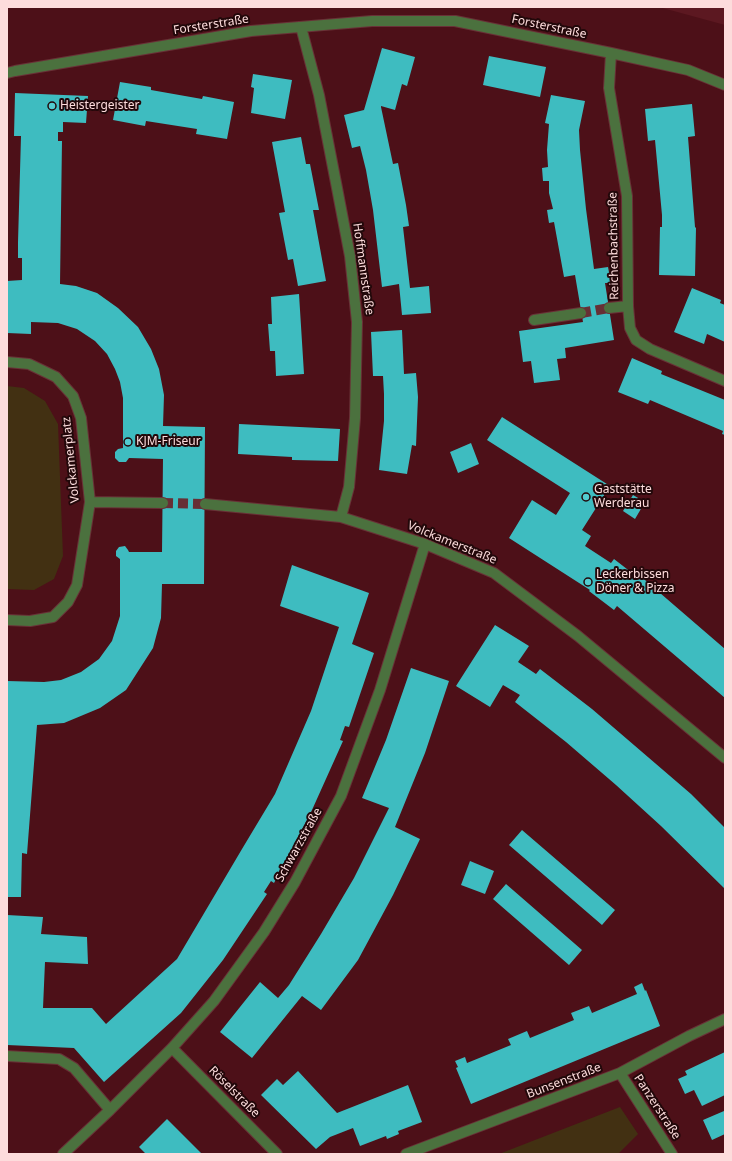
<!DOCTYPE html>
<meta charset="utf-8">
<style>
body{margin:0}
#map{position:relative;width:732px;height:1161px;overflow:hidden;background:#4d1018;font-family:"Noto Sans",sans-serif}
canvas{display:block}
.frame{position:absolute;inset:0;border:8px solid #fddcdc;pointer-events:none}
</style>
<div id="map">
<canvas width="732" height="1161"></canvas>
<div class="frame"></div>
</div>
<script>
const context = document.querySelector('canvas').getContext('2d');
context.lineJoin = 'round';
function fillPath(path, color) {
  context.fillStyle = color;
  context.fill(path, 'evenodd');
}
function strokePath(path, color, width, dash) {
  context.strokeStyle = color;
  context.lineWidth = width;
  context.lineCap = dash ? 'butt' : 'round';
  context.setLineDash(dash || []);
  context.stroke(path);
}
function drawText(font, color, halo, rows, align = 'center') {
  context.font = font + ' "Noto Sans",sans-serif';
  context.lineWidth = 4;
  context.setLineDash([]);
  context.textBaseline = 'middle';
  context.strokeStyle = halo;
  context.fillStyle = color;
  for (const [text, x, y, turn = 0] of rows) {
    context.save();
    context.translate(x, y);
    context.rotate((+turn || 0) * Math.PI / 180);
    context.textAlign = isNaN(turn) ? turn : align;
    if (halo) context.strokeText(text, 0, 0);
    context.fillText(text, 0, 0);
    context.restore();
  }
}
const built = new Path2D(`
 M 659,7 L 725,7 L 725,25 Z`);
const green = new Path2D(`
 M 7,386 L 24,388 L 45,401 L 58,424 L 63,556 L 54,579 L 34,590 L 7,589 Z
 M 620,1107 L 638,1134 L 618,1154 L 499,1154 Z`);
const building = new Path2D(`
 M 382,48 L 415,57 L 407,86 L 402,84 L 395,110 L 381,106 L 381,107 L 393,164 L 398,163 L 406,205 L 409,226 L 403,227 L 410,288 L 429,286 L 431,313 L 402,315 L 399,284 L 382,287 L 373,210 L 366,170 L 360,146 L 352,148 L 344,115 L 364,110 Z
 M 489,56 L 546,67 L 540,97 L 483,85 Z
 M 253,74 L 292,80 L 285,119 L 251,113 L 254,88 L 251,87 Z
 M 120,82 L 151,87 L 151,90 L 202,99 L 203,96 L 234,102 L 227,139 L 196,134 L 197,129 L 146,121 L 145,126 L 113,120 Z
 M 15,93 L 88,96 L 86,123 L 63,122 L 63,132 L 58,132 L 58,141 L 62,141 L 60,284 L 76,286 L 97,293 L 118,308 L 138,327 L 151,349 L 159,369 L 164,395 L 163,426 L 205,427 L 204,584 L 162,584 L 161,618 L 153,648 L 126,690 L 100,708 L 64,723 L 37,725 L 27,854 L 22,853 L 21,897 L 7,897 L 7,681 L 44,682 L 61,680 L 81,672 L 99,659 L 112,641 L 120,616 L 120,559 L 116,556 L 116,551 L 119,547 L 125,546 L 128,550 L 129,552 L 162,552 L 163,459 L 129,458 L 126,462 L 119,462 L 115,458 L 115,452 L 118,449 L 123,448 L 123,398 L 120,382 L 115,369 L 107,354 L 95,341 L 77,329 L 58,323 L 31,322 L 31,334 L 7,333 L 7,281 L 22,280 L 22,258 L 18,258 L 18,242 L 21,136 L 14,136 Z
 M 551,95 L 585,101 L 579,130 L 580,150 L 586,209 L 594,269 L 608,267 L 611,283 L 605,283 L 614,340 L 565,348 L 566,358 L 557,359 L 560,380 L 534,383 L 531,361 L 523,362 L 519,331 L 583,322 L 575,275 L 564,277 L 554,222 L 549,223 L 547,210 L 553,209 L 549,193 L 549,181 L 543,181 L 542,168 L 548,167 L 547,150 L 549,124 L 545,123 Z
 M 692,104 L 695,136 L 688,137 L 695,227 L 696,228 L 695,276 L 659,275 L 660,227 L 662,227 L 662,215 L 655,140 L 648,141 L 645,109 Z
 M 301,137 L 306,164 L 310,164 L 319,210 L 313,210 L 326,281 L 298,286 L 293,259 L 288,260 L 279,213 L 285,212 L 272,142 Z
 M 692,288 L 721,300 L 720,303 L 725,305 L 725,342 L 707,334 L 704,344 L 674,332 Z
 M 299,294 L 304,374 L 276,376 L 275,351 L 270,351 L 268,324 L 272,324 L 271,297 Z
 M 402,330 L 404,374 L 416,373 L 418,397 L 416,446 L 412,445 L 407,474 L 379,470 L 384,421 L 384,394 L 383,376 L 373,376 L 371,332 Z
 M 632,358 L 662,371 L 661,374 L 725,400 L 725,435 L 722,434 L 723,431 L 650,400 L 648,404 L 618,392 Z
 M 502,417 L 610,486 L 582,530 L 591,536 L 585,546 L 611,563 L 614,559 L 636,576 L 638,574 L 725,649 L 725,698 L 617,606 L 614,610 L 589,591 L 590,590 L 509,538 L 532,500 L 556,515 L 570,493 L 487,440 Z
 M 239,424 L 340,429 L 338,461 L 292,460 L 292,457 L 238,454 Z
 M 471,443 L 479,464 L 458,473 L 450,452 Z
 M 633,495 L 645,502 L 635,519 L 623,511 Z
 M 292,565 L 369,593 L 352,644 L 374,653 L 349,727 L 345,726 L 340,740 L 343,741 L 312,810 L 274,883 L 271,881 L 264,892 L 267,894 L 223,960 L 181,1013 L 104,1082 L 74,1048 L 7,1045 L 7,915 L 43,917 L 41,934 L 87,937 L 88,964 L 45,962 L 43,1008 L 92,1008 L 106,1024 L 177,959 L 242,849 L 275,794 L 311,711 L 339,627 L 280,606 Z
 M 495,625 L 529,646 L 518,662 L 536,674 L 540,669 L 592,709 L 691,794 L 725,828 L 725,889 L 661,826 L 616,785 L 566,742 L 515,702 L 520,695 L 503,685 L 490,707 L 456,686 Z
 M 411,668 L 449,681 L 425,753 L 395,827 L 420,839 L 393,895 L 358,960 L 321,1010 L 302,996 L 252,1058 L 220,1032 L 260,982 L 278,998 L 289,985 L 321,934 L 354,878 L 389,808 L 362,798 L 386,740 Z
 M 522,830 L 615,910 L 602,925 L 509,845 Z
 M 470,861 L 494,871 L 485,894 L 461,885 Z
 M 506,884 L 582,950 L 569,965 L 493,899 Z
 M 642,983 L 645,991 L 646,990 L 660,1026 L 471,1104 L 456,1068 L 458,1067 L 455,1061 L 465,1057 L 467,1063 L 511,1045 L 508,1039 L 527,1031 L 530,1038 L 574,1020 L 571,1013 L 589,1006 L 592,1013 L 637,994 L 634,987 Z
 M 725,1052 L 725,1095 L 702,1106 L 694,1090 L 685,1094 L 678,1079 L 687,1075 L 685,1071 Z
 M 298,1071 L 337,1113 L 408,1085 L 422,1122 L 398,1131 L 399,1134 L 387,1139 L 386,1136 L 360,1146 L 353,1128 L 330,1137 L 316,1149 L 261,1095 L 277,1079 L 283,1085 Z
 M 724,1111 L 725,1114 L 725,1134 L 712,1140 L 703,1120 Z
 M 167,1119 L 202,1154 L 146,1154 L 139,1147 Z`);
const minorTunnel = new Path2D(`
 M 581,313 L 609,308
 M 163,503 L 205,504`);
const minor = new Path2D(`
 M 301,27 L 319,95 L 337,188 L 350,256 L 357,322 L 355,418 L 349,487 L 341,517
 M 611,53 L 609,88 L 627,196 L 628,306 L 630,328 L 636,340 L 650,349 L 725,381
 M 7,73 L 15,71 L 251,31 L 372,21 L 455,21 L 611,53 L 688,70 L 725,85
 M 609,308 L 628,306
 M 534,320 L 581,313
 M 7,362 L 29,364 L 56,377 L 73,396 L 81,418 L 90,502 L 77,585 L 68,602 L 53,617 L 30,621 L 7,620
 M 90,502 L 163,503
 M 205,504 L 341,517 L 425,544 L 494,573 L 578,636 L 725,758
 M 172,1048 L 277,1154
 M 7,1056 L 59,1059 L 74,1068 L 110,1110 L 63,1154
 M 620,1073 L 672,1154
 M 110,1110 L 172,1048 L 214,1001 L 264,932 L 295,882 L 341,796 L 380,690 L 425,544
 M 406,1154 L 620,1073 L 689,1036 L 725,1019`);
const markers = [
 [52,106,4,"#52ccd0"],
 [128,442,4,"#52ccd0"],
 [586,497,4,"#52ccd0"],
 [588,582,4,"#52ccd0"]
];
const streetNames = [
 ["Forsterstraße",211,25,-9],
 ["Forsterstraße",549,27,12],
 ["Reichenbachstraße",614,246,-91],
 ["Hoffmannstraße",363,269,82],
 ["Volckamerplatz",71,460,-96],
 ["Volckamerstraße",452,543,22],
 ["Schwarzstraße",299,845,-61],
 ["Bunsenstraße",564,1081,-21],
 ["Röselstraße",234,1092,45],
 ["Panzerstraße",657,1107,57]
];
const poiNames = [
 ["Heistergeister",60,106],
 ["KJM-Friseur",136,442],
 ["Gaststätte",594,490],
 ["Werderau",594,504],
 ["Leckerbissen",596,575],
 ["Döner & Pizza",596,589]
];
fillPath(built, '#5c1821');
fillPath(green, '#423012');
fillPath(building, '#3ebcc0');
strokePath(minorTunnel, '#672f35', 10, [10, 5]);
strokePath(minor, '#693137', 12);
strokePath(minor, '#4b713e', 10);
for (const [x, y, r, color] of markers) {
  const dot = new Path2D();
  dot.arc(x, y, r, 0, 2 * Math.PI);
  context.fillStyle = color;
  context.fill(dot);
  strokePath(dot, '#22080a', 1.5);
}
drawText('12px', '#fddcdc', '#22080a', streetNames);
drawText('12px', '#fddcdc', '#22080a', poiNames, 'left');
</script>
